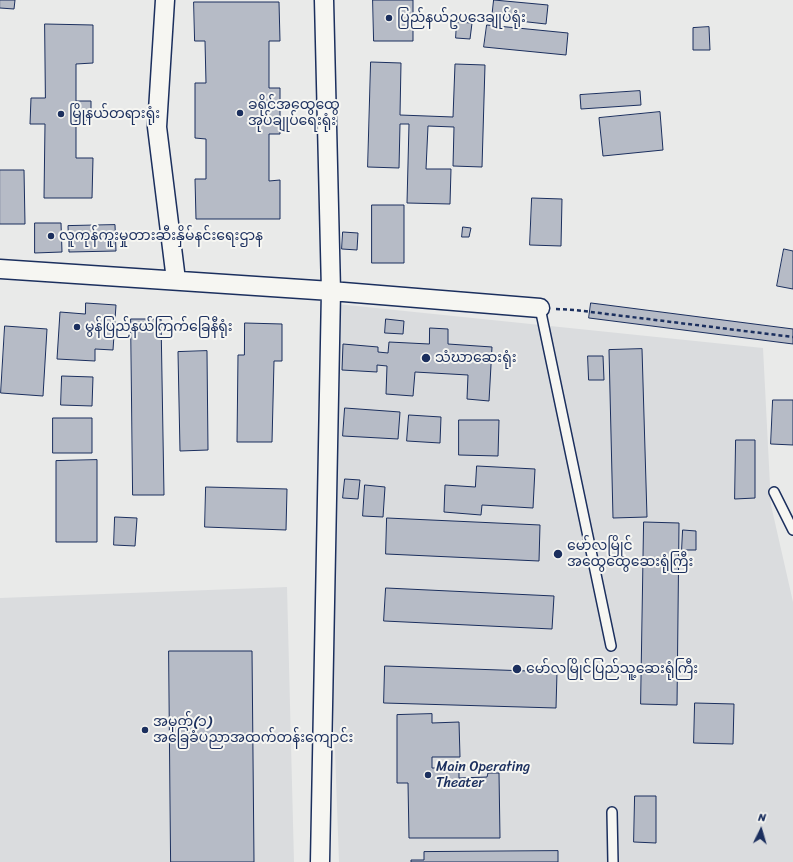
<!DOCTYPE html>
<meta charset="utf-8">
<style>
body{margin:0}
#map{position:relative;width:793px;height:862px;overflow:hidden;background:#e9eae9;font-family:Sriracha,sans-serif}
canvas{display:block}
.north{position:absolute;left:741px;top:810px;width:40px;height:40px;-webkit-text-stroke:3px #f6f6f2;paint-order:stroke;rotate:5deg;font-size:11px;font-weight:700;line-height:16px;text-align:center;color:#1b2f5e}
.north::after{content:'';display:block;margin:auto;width:14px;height:18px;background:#1b2f5e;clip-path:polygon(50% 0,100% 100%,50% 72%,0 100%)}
</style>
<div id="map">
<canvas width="793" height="862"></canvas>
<div class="north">N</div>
</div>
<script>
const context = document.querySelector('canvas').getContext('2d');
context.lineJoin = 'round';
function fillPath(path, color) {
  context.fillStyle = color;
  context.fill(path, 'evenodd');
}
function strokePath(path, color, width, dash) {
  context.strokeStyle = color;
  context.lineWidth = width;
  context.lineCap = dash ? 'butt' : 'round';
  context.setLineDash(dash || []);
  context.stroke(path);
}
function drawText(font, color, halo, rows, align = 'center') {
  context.font = font + ' Sriracha,"Noto Sans Myanmar",sans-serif';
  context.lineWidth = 4;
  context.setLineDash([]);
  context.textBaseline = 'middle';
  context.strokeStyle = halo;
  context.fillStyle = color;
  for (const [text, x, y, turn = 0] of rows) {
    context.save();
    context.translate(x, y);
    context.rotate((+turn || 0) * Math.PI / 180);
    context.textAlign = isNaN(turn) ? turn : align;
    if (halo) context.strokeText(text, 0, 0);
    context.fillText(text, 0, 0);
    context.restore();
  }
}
const built = new Path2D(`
 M 337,304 L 763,348 L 771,505 L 793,602 L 793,862 L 339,862 L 333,695 Z
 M 287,587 L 294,862 L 0,862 L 0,598 Z`);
const building = new Path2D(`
 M 0,0 L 15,0 L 14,9 L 0,8 Z
 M 373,0 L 413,0 L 413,41 L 374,41 Z
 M 494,0 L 548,5 L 546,24 L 492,18 Z
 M 194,2 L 279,2 L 280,41 L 269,41 L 269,88 L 280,88 L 280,134 L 269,134 L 269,181 L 280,180 L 280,219 L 196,219 L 195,179 L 206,179 L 206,139 L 195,138 L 195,83 L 206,83 L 205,41 L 195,41 Z
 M 457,22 L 472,23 L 470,39 L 456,38 Z
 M 45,24 L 93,25 L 93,63 L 76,64 L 76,101 L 91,101 L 91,120 L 76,120 L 76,158 L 93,158 L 92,198 L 44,198 L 45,124 L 30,124 L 31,98 L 45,98 Z
 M 487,25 L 568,33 L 566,55 L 484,47 Z
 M 709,27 L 710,50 L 693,50 L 693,28 Z
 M 371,62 L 401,63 L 400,115 L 453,117 L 455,64 L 485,65 L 482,167 L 453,166 L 454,127 L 428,126 L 426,169 L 451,169 L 450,204 L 407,203 L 409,124 L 400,124 L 399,168 L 368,167 Z
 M 640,91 L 641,105 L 581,109 L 580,95 Z
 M 660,112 L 663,150 L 603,156 L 599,118 Z
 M 0,170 L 24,170 L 25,224 L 0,224 Z
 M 532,198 L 562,199 L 561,246 L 530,245 Z
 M 372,205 L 404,205 L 404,263 L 372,263 Z
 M 35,223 L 61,223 L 62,252 L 35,253 Z
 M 115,225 L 116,251 L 69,252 L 68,226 Z
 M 463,227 L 471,228 L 469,237 L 462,237 Z
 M 343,232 L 358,233 L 357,250 L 342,249 Z
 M 784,249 L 793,251 L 793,289 L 777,286 Z
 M 86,303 L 116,305 L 113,350 L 95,349 L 95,361 L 57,359 L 60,312 L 85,314 Z
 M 591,303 L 793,329 L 793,344 L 589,318 Z
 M 131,319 L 161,319 L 164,495 L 133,495 Z
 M 386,319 L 404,321 L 403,334 L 385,333 Z
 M 245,323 L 282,324 L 282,361 L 274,361 L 272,442 L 237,442 L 238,355 L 244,355 Z
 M 5,326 L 47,329 L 43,396 L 1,393 Z
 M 430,328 L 448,329 L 448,344 L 492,347 L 489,401 L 467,399 L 468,375 L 415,372 L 413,396 L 386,394 L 387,366 L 377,365 L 377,372 L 342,370 L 343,344 L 378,347 L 378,352 L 388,353 L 389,342 L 429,344 Z
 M 642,349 L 647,517 L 613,518 L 609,350 Z
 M 207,351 L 208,450 L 180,451 L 178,352 Z
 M 588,356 L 603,356 L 604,380 L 589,380 Z
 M 62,376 L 93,377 L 92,406 L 61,405 Z
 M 773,400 L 793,400 L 793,445 L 771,444 Z
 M 345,408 L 400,412 L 398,439 L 343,436 Z
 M 409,415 L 441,417 L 440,443 L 407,441 Z
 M 53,418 L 92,418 L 92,453 L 53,453 Z
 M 459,420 L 499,420 L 498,456 L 459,455 Z
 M 736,440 L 755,440 L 755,498 L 735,499 Z
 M 97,460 L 97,542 L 56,542 L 56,461 Z
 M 477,466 L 535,469 L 533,508 L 482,505 L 481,515 L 444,512 L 445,485 L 475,487 Z
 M 345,479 L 360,480 L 358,499 L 343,498 Z
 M 365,485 L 385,487 L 383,517 L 363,516 Z
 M 206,487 L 287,489 L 286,530 L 205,527 Z
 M 115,517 L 137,518 L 135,546 L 114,545 Z
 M 387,518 L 540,525 L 539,561 L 386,554 Z
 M 644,522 L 679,523 L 677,705 L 641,704 Z
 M 683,530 L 696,531 L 696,550 L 682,550 Z
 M 386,588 L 554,596 L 552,629 L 384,621 Z
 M 169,651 L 252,651 L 254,862 L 171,862 Z
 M 385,666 L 557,672 L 556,708 L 384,703 Z
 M 695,703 L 734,704 L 733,744 L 694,743 Z
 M 432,714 L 432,723 L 459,722 L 460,757 L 432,757 L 432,768 L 459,768 L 459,778 L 487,777 L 488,773 L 499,773 L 500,838 L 409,838 L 408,783 L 397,783 L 397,715 Z
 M 635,796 L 656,796 L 656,843 L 634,842 Z
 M 558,851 L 558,862 L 411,862 L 411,860 L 424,860 L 424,852 Z`);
const path = new Path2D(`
 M 556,309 L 575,310 L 793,337`);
const service = new Path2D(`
 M 540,308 L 611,646
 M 774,492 L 793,530
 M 612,812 L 613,862`);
const minor = new Path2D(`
 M 165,0 L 157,127 L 176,280
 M 0,269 L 331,291 L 540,308
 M 320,862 L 331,291 L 324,0`);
const markers = [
 [389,18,4,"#1b2f5e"],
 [240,113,4,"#1b2f5e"],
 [61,114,4,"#1b2f5e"],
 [51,236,4,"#1b2f5e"],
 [77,327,4,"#1b2f5e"],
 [426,358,5,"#1b2f5e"],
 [558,554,5,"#1b2f5e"],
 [517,669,5,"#1b2f5e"],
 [145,730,4,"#1b2f5e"],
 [428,775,4,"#1b2f5e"]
];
const poiNames = [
 ["ပြည်နယ်ဥပဒေချုပ်ရုံး",397,18],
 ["ခရိုင်အထွေထွေ",248,105],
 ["အုပ်ချုပ်ရေးရုံး",248,121],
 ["မြိုနယ်တရားရုံး",69,114],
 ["လူကုန်ကူးမှုတားဆီးနှိမ်နင်းရေးဌာန",59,236],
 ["မွန်ပြည်နယ်ကြက်ခြေနီရုံး",85,327],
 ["သံဃာဆေးရုံး",435,358],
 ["မော်လမြိုင်",567,546],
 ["အထွေထွေဆေးရုံကြီး",567,562],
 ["မော်လမြိုင်ပြည်သူ့ဆေးရုံကြီး",526,669],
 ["အမှတ်(၁)",153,722],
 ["အခြေခံပညာအထက်တန်းကျောင်း",153,738],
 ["Main Operating",436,767],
 ["Theater",436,783]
];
fillPath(built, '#dadcde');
fillPath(building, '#b6bbc6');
strokePath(building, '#1b2f5e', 1);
strokePath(service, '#1b2f5e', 12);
strokePath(minor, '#1b2f5e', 21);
strokePath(path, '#1b2f5e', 2.5, [4, 3]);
strokePath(service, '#f6f6f2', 9);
strokePath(minor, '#f6f6f2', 18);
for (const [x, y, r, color] of markers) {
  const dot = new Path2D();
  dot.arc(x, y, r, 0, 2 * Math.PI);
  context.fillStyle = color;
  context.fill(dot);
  strokePath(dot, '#f6f6f2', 1.5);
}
drawText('14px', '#1b2f5e', '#f6f6f2', poiNames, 'left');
</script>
